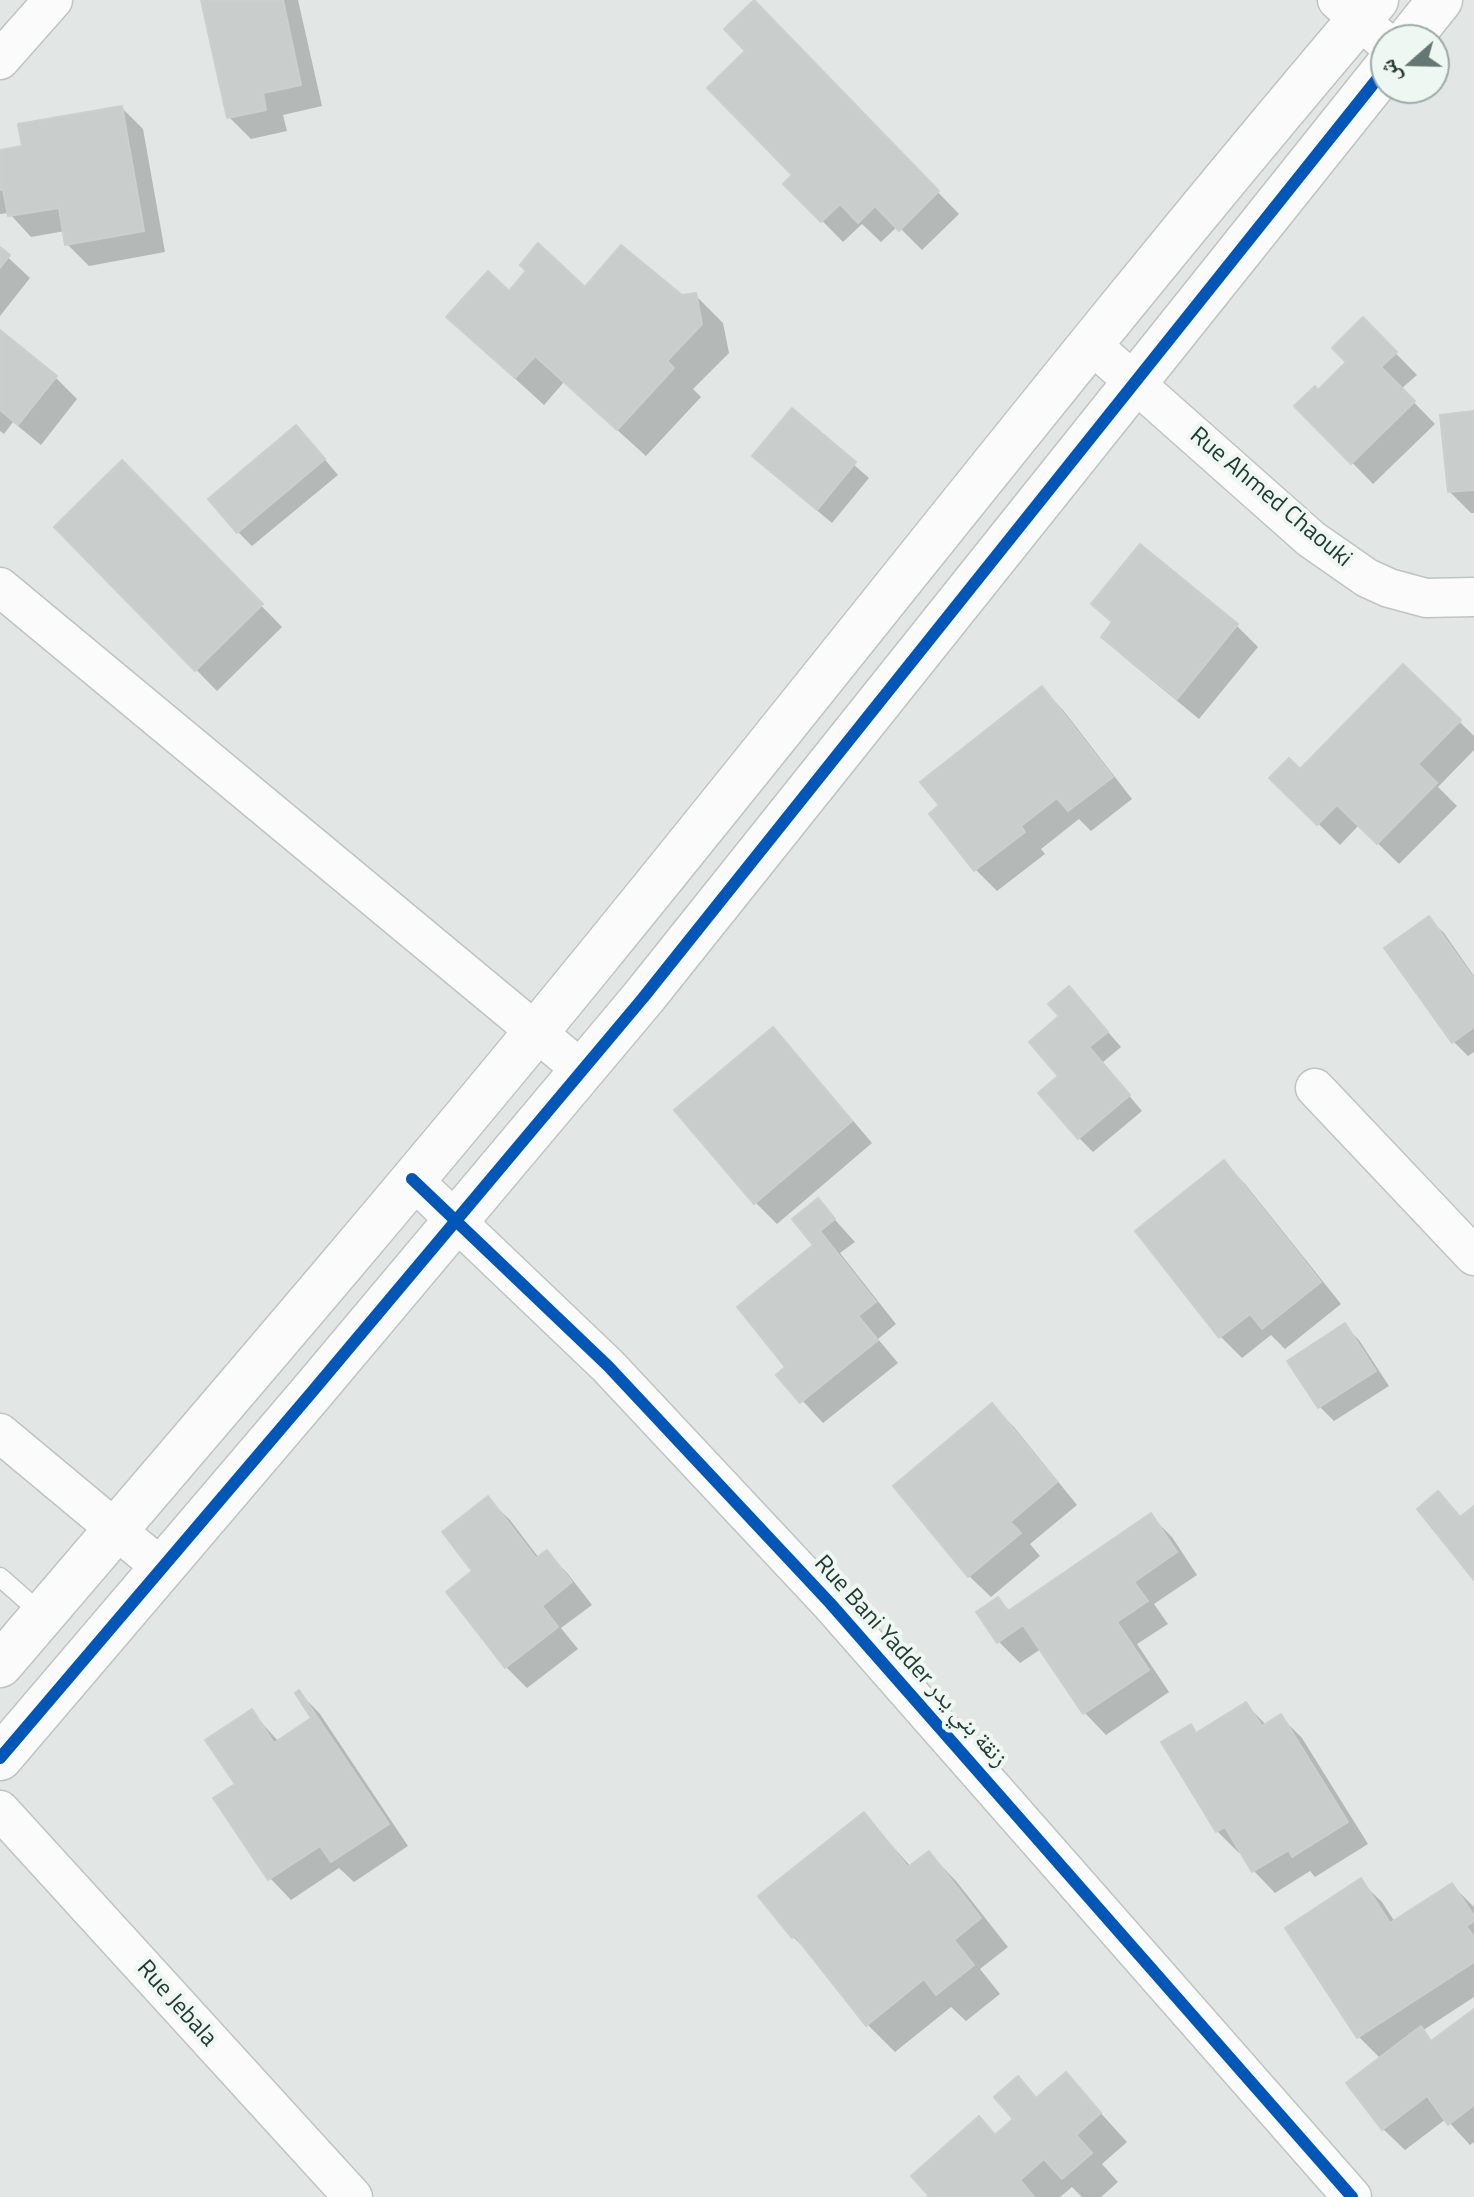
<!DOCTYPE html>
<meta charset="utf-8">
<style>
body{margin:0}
#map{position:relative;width:1474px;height:2197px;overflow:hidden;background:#e2e7e5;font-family:"Titillium Web","Noto Naskh Arabic",sans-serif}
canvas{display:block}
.north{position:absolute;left:1370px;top:24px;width:80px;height:80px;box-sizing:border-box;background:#eff7f3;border:2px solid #9caba7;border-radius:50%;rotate:250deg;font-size:22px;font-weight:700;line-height:32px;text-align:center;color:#203a34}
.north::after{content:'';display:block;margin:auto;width:28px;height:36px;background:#647772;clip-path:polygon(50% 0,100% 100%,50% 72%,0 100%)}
</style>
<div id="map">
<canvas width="1474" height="2197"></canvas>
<div class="north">ش</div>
</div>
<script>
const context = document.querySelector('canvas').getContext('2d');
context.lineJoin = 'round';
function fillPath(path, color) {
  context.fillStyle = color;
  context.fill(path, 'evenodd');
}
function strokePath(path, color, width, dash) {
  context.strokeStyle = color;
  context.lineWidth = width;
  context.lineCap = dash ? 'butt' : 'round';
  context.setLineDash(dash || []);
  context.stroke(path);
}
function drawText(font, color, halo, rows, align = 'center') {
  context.font = font + ' "Titillium Web","Noto Naskh Arabic",sans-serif';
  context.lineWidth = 8;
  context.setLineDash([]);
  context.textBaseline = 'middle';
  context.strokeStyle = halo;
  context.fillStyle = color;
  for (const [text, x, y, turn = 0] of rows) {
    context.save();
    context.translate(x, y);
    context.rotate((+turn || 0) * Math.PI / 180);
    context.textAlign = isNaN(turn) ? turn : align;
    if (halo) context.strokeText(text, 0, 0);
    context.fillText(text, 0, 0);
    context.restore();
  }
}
const shadow = new Path2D(`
 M 203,0 L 298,0 L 322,106 L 283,115 L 287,131 L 251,139 L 229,117 Z
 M 775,24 L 959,214 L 922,250 L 898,226 L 881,242 L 862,224 L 843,242 L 786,184 L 795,175 L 748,51 Z
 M 122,108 L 143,129 L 165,252 L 89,266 L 67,244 L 65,231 L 31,237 L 9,213 L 0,214 L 0,152 L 24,148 Z
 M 0,250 L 30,278 L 0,316 Z
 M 586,290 L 681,297 L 695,295 L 723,323 L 729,353 L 693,389 L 701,397 L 646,456 L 564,382 L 544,405 L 477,344 L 509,294 Z
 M 1363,320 L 1417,375 L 1401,389 L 1435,424 L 1373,484 L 1297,406 L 1318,392 L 1349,362 Z
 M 0,332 L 56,378 L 77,399 L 41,445 L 13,422 L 4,434 L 0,431 Z
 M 792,411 L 869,478 L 832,523 L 769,470 Z
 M 1474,413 L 1474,513 L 1471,513 L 1450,492 Z
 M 310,442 L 338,475 L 252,546 L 238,532 Z
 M 122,463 L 282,627 L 217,691 L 57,527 Z
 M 1141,546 L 1237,626 L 1258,647 L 1199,719 L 1125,658 L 1103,637 L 1113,624 L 1094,604 Z
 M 1403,666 L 1474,736 L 1474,750 L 1438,787 L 1457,806 L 1399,864 L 1359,825 L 1340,845 L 1272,778 L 1300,772 Z
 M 1042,689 L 1063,710 L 1132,799 L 1091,831 L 1079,819 L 1041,849 L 1045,854 L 997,891 L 976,870 L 932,814 Z
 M 1429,919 L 1444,933 L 1474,976 L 1474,1052 L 1468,1056 L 1454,1042 Z
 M 1083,1003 L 1121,1047 L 1102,1063 L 1142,1111 L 1093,1152 L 1079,1138 L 1061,1076 Z
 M 773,1030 L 794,1051 L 872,1143 L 777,1224 L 755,1202 Z
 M 1224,1163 L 1245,1184 L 1341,1304 L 1285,1349 L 1271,1335 L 1242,1358 L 1221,1337 L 1138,1231 Z
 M 818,1201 L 855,1242 L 840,1253 L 896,1324 L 878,1339 L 898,1363 L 823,1423 L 779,1375 L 788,1367 L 816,1246 Z
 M 1345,1326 L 1359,1340 L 1389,1386 L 1334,1421 L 1320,1407 L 1290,1361 Z
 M 992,1406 L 1014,1427 L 1077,1505 L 1030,1544 L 1040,1556 L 991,1597 L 969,1576 Z
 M 488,1499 L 510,1520 L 539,1558 L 547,1552 L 568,1574 L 592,1605 L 561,1628 L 578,1649 L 527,1688 L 506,1667 L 475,1572 Z
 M 1151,1516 L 1172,1537 L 1197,1575 L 1154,1604 L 1168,1624 L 1137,1644 L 1169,1692 L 1106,1735 L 1085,1713 L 1041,1649 L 1020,1663 L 999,1642 L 979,1613 L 998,1599 L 1011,1612 Z
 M 299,1692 L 320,1714 L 408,1846 L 354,1882 L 339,1868 L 291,1900 L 270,1878 L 237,1784 L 251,1711 L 279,1742 L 314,1718 Z
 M 1246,1704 L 1267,1726 L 1281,1717 L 1302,1738 L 1368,1844 L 1315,1877 L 1310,1871 L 1275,1893 L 1254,1871 L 1242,1851 L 1239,1853 L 1217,1831 L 1191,1726 L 1198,1734 Z
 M 864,1814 L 911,1867 L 929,1853 L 956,1881 L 1008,1947 L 980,1969 L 1000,1994 L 966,2021 L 951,2007 L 895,2052 L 867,2024 L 816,1959 L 793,1937 Z
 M 1360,1881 L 1382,1902 L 1395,1922 L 1452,1885 L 1474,1907 L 1474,1997 L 1422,2031 L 1433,2042 L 1474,2011 L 1474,2142 L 1470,2145 L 1446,2119 L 1405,2150 L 1383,2129 L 1381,2059 L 1359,2037 L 1288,1928 Z
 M 1066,2075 L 1127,2142 L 1102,2164 L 1118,2182 L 1101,2197 L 1082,2197 L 1072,2187 L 1060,2197 L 930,2197 L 1016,2119 L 1018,2079 L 1038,2099 Z`);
const building = new Path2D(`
 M 201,0 L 283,0 L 301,85 L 263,93 L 266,110 L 227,118 Z
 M 754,0 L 939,191 L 899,231 L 875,206 L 858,223 L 840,204 L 821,222 L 783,184 L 792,175 L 707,88 L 745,51 L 724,29 Z
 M 122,106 L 144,231 L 65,245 L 59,208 L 8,216 L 3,189 L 0,190 L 0,150 L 22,146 L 18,124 Z
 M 538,243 L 585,287 L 621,245 L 682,295 L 696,293 L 702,324 L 667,361 L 674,368 L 617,430 L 535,356 L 515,378 L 446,317 L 488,271 L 509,291 L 526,271 L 520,265 Z
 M 0,247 L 10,255 L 0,268 Z
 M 1363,317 L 1397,352 L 1381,367 L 1415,401 L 1351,464 L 1294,406 L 1315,386 L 1318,390 L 1346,362 L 1332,348 Z
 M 0,330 L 57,376 L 18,425 L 0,410 Z
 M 792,408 L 856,462 L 817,510 L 752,456 Z
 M 1474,411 L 1474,490 L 1448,492 L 1440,415 Z
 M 296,425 L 325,459 L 237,533 L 208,499 Z
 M 122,460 L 263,604 L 195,671 L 54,527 Z
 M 1140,544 L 1238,624 L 1177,699 L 1101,637 L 1112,622 L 1091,604 Z
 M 1403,664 L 1461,720 L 1418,764 L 1437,783 L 1377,844 L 1337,805 L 1317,825 L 1269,778 L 1289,758 L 1300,769 Z
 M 1042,686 L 1113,777 L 1068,811 L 1057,798 L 1021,826 L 1025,832 L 974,871 L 929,814 L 939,805 L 920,782 Z
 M 1429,916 L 1474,979 L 1474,1027 L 1452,1043 L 1384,948 Z
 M 1069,986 L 1108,1032 L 1089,1047 L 1130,1095 L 1078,1139 L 1038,1093 L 1058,1076 L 1029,1042 L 1059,1016 L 1048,1004 Z
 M 773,1027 L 852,1121 L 754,1204 L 674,1110 Z
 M 1224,1160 L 1321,1282 L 1262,1329 L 1250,1314 L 1219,1338 L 1135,1231 Z
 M 818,1198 L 835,1219 L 820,1231 L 876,1302 L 858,1316 L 878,1340 L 800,1403 L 776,1375 L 785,1367 L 737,1307 L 813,1245 L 792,1219 Z
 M 1345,1323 L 1376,1371 L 1318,1408 L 1287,1361 Z
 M 992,1403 L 1057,1482 L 1010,1522 L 1021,1533 L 968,1577 L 893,1486 Z
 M 1438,1491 L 1460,1517 L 1474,1506 L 1474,1580 L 1417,1509 Z
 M 488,1496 L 536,1558 L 547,1550 L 572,1582 L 542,1606 L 558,1627 L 505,1668 L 446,1592 L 472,1571 L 442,1532 Z
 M 1151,1513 L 1177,1552 L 1134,1582 L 1148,1601 L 1117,1622 L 1149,1670 L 1083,1714 L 1023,1625 L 997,1643 L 976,1612 L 998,1597 L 1008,1611 Z
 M 299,1690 L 389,1824 L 331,1862 L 320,1846 L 268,1880 L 213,1798 L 235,1784 L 205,1740 L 252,1709 L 274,1743 L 311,1718 L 295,1693 Z
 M 1246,1702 L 1262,1726 L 1281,1714 L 1348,1822 L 1292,1857 L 1289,1850 L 1252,1872 L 1225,1827 L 1216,1832 L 1161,1742 L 1191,1724 L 1196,1733 Z
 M 864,1812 L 908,1867 L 929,1851 L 981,1918 L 954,1940 L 974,1965 L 936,1995 L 924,1979 L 866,2026 L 795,1936 L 792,1938 L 758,1896 Z
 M 1361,1878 L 1390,1923 L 1452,1883 L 1474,1916 L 1474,1921 L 1466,1926 L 1474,1937 L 1474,1962 L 1357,2038 L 1285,1928 Z
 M 1474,2009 L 1474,2105 L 1448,2125 L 1427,2096 L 1382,2130 L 1346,2083 L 1421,2026 L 1431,2041 Z
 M 1066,2072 L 1101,2113 L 1076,2135 L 1092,2153 L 1062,2179 L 1044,2159 L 1020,2180 L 1034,2197 L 927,2197 L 929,2196 L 911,2176 L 979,2116 L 995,2135 L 1013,2119 L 994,2097 L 1018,2076 L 1036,2098 Z`);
const service = new Path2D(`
 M 0,1577 L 43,1615`);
const minor = new Path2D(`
 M 1337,0 L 1386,43
 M 0,60 L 53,0
 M 1091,344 L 1311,539 L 1367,578 L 1389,588 L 1426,598 L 1474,597
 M 0,587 L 582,1070
 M 1315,1088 L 1474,1256
 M 412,1179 L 608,1366 L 830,1603 L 1352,2197
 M 0,1433 L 162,1568
 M 0,1810 L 353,2197`);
const tertiary = new Path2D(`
 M 1408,40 L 1440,0
 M 0,1665 C 200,1431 401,1198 595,960 C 856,640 1108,314 1376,0
 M 0,1758 L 312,1392 L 643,998 L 1386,68`);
const cycleway = new Path2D(`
 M 412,1179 L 608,1366 L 830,1603 L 1352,2197
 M 0,1758 L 312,1392 L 643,998 L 1386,68`);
const streetNames = [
 ["Rue Ahmed Chaouki",1270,498,40],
 ["Rue Bani Yadder زنقة بني يدر",910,1662,48],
 ["Rue Jebala",176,2004,48]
];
fillPath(shadow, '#0003');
fillPath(building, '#c9cecc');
strokePath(building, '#cad0ce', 2);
strokePath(service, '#bfc4c2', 21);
strokePath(minor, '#bfc4c2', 41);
strokePath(tertiary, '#bfc4c2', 47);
strokePath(service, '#fbfbfb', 18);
strokePath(minor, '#fbfbfb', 38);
strokePath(tertiary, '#fbfbfb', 44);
strokePath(cycleway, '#0057b8', 12);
drawText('24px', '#203a34', '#eff7f3', streetNames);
</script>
